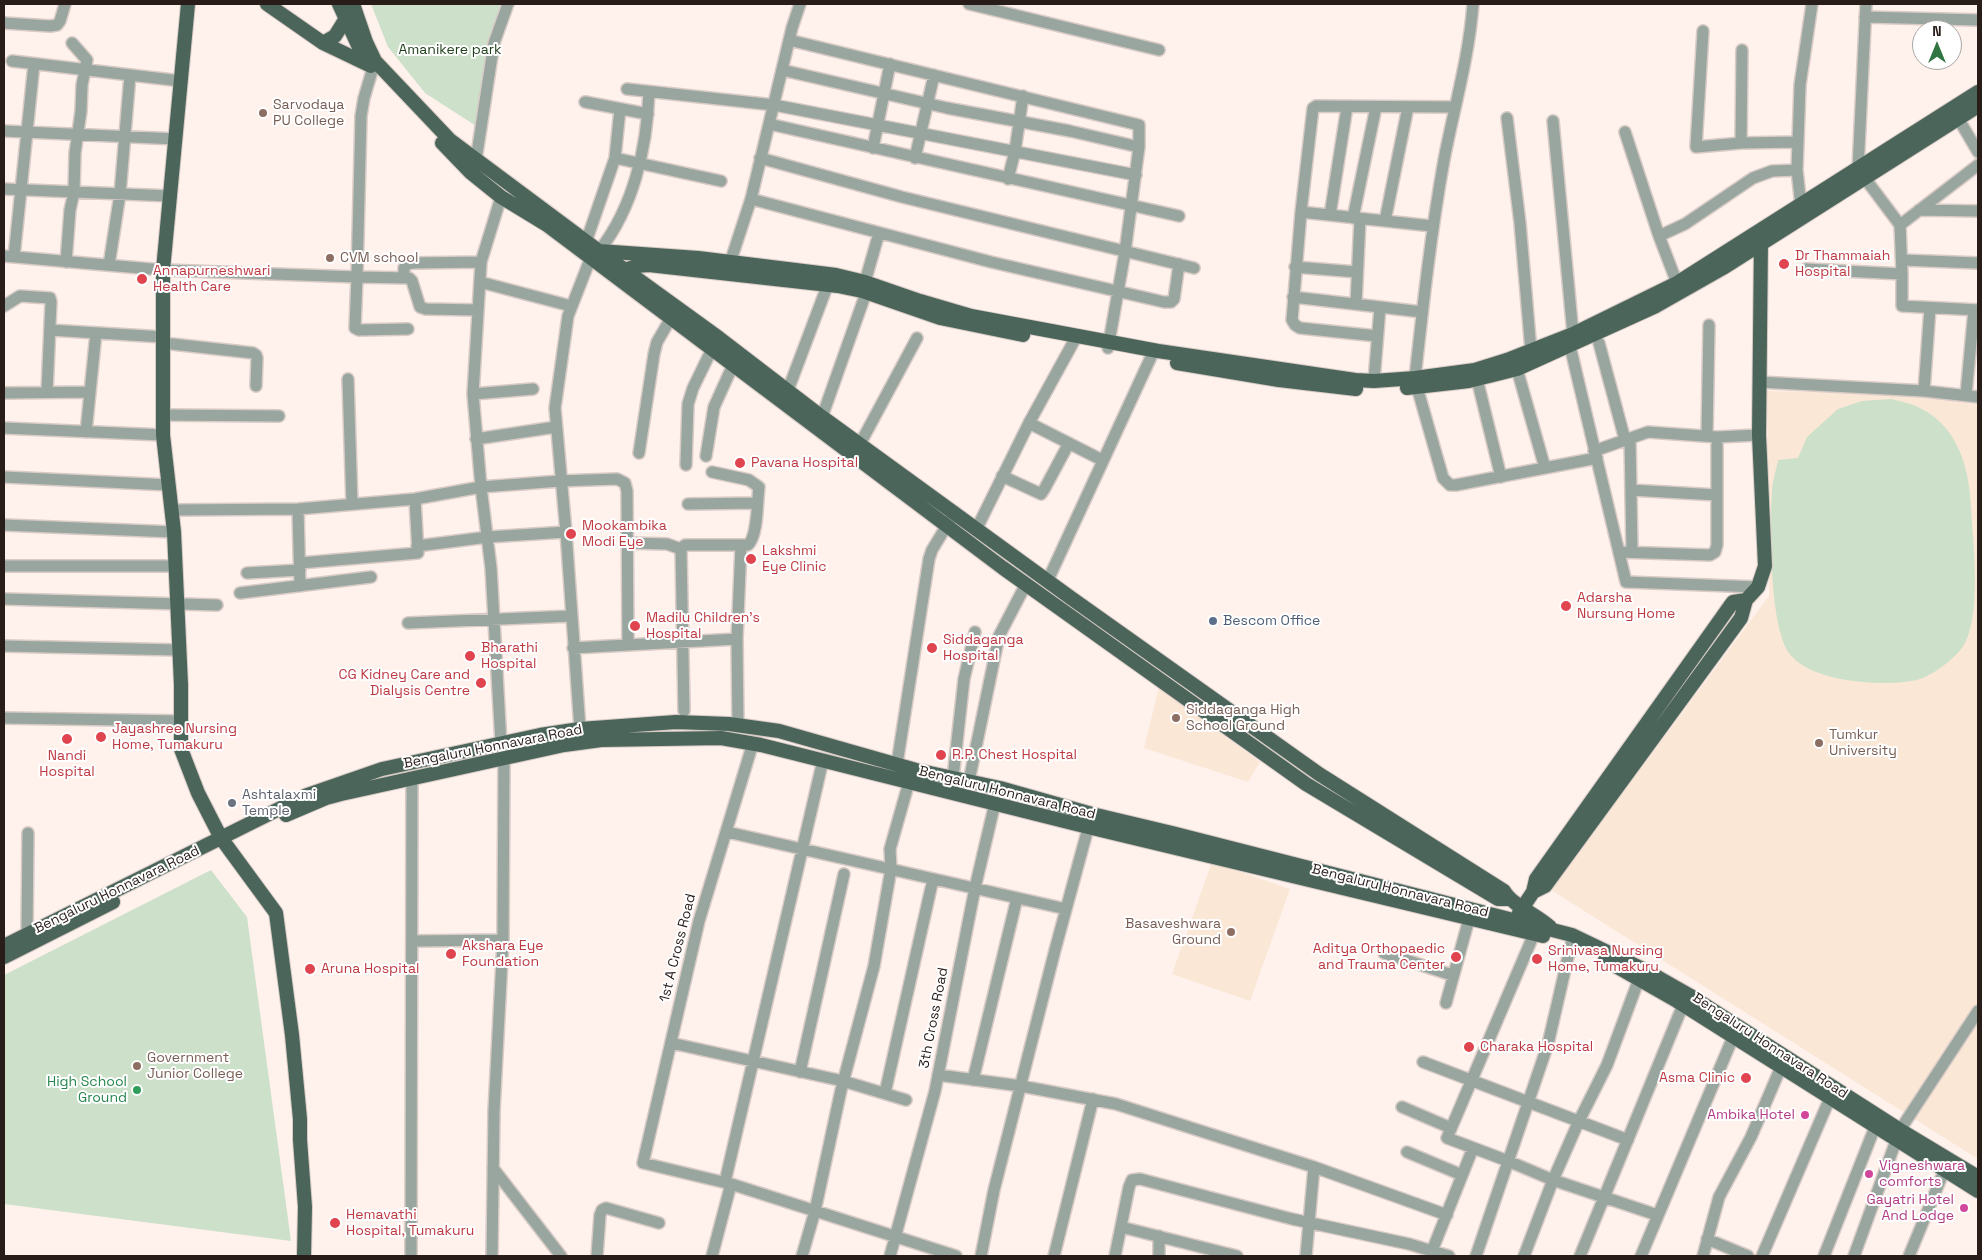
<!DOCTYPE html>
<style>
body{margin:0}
#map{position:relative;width:1982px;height:1260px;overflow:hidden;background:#fff1ec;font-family:"Space Grotesk",sans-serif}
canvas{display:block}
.frame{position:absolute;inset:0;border:5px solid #291d19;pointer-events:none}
.north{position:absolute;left:1912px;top:20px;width:50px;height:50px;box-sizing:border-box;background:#fff;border:1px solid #a9a5a3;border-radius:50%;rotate:0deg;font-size:14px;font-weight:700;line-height:20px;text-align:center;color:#291d19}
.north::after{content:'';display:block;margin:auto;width:18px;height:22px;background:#317642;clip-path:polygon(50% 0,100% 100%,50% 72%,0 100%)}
</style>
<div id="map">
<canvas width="1982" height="1260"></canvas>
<div class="frame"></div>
<div class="north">N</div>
</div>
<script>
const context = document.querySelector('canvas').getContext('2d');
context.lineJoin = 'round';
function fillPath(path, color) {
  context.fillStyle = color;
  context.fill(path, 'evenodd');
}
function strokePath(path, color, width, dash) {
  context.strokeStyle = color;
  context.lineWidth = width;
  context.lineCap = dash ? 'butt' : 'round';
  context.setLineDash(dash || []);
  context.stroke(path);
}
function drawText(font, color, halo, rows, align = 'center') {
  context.font = font + ' "Space Grotesk",sans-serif';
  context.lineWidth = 4;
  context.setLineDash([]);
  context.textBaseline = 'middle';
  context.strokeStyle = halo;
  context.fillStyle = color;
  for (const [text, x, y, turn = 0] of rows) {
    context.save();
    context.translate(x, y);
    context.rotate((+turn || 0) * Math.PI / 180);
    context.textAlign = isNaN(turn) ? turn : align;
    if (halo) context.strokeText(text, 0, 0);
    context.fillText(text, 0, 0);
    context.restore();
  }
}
const education = new Path2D(`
 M 1767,391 L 1909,394 L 1978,405 L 1978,1159 L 1551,890 L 1769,596 Z
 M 1159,687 L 1260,762 L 1248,782 L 1144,748 Z
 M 1212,862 L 1290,889 L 1250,1001 L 1172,974 Z`);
const green = new Path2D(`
 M 371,4 L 503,4 L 487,133 L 425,93 L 388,47 Z
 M 1891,399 C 1899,401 1909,403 1916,406 C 1957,424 1969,466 1971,506 C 1973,542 1981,609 1966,641 C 1960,655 1935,674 1920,679 C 1888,688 1810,683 1789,653 C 1769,623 1770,527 1772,489 C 1773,480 1776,470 1778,460 L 1798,458 L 1807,437 L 1838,409 L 1862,401 Z
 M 211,870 L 247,917 L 291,1241 L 4,1204 L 4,975 Z`);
const minor = new Path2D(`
 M 969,4 L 1159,50
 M 1473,4 C 1469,57 1454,108 1444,160 C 1431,232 1423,305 1415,378 L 1417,387 L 1443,478 L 1450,485 L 1456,485 L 1597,458
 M 1866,4 L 1858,169 L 1900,225
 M 1865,17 L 1978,20
 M 4,23 L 50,26 L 57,25 L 60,21 L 65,4
 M 1703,31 L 1696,147 L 1741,143 L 1797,142
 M 789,40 L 1139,125 L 1139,147 L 1125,252 L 1108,348
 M 12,61 L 181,81
 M 782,70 L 947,108 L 1070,131 L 1139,147
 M 627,89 L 774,105 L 1136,175
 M 585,102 L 648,114
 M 1507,118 L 1520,223 L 1531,351
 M 1958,118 L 1978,152
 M 1553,121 L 1573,334
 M 769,124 L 1179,216
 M 4,131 L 176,139
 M 1625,132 L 1659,236 L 1677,283
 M 1741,143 L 1742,50
 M 873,148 L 890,64
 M 615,158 L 620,109
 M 760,158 L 902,197 L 1194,268
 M 915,158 L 934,75
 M 476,160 L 494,43 L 508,4
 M 1797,170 L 1800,85 L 1812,4
 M 1008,179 L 1015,151 L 1023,96
 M 4,189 L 171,196
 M 751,199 L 991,262 L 1164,302 L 1171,302 L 1174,299 L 1179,264
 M 1919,210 L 1978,211
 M 1301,212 L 1432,226
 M 1330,215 L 1347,107
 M 1353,218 L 1376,107
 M 1385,221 L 1408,107
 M 1659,236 L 1685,224 L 1753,178 L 1772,171 L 1797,170 L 1801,206
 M 586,242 L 615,158 L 721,181
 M 599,251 C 634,207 647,147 649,92
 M 4,256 L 163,270 L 357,277 L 361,116 L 364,98 L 372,71
 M 14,257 L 34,64
 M 1902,260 L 1978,263
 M 66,262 L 70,210 L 74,192 L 75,153 L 81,111 L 82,85 L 87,60 L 72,43
 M 109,265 L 120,194 L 130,75
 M 1295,267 L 1357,272
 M 728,269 L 751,199 L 792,28 L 800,4
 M 1806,269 L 1902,274 L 1900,225 L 1978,165
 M 1902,274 L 1902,306 L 1978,310
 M 404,277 L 404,268 L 407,264 L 413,263 L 481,262
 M 480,282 L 571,306
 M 865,282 L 879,233
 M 1293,297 L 1380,307
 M 1356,304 L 1360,219
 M 4,306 L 20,296 L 50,298 L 51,302 L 47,392
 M 408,329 L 359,330 L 355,328 L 357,277 L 409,278 L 412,281 L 420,307 L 426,309 L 478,310
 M 50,330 L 163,337
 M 1377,336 L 1300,328 L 1295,325 L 1292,320 L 1301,212 L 1313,108 L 1316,106 L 1454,107
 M 163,343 L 253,353 L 256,355 L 257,358 L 256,386
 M 1599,343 L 1625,440
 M 1570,346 L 1626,582 L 1758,587
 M 1515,362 L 1545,468
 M 348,379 L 352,504
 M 1477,379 L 1501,477
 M 1374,381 L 1380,307 L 1422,312
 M 1759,382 L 1924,391 L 1978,397
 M 1924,391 L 1930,308
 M 4,393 L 90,392
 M 473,394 L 533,389
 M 1966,395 L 1974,310
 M 785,398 L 828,284
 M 163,415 L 279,416
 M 822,417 L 866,293
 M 1029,423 L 1102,460
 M 4,428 L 163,435
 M 86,432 L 96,333
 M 1707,436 L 1709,325
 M 1630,438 L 1632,552
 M 476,439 L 556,427
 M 860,444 L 917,338
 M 1594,451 L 1648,432 L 1717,437 L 1759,435
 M 639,453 L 654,354 L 657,342 L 671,318
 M 706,456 L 714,407 L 733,365
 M 686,465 L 688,404 L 693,388 L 712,349
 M 1002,476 L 1041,494 L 1045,488 L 1069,443
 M 4,477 L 169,485
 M 1631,490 L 1717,495
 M 688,504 L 757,503
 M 298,509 L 300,586
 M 172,510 L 298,509 L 415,499 L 481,487 L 560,481 L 617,479 L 625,483 L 627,491 L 628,645
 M 4,525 L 174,532
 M 977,528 L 1029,423 L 1074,341
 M 627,543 L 667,544 L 681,549
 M 417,546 L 488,537 L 566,532
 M 1619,552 L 1710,555 L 1715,552 L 1717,545 L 1717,437
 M 300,563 L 418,553 L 415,499
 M 4,566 L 175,566
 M 247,573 L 300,570
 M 1048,580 L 1151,357
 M 240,593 L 371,577
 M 4,599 L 217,605
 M 408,623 L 571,616
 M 4,646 L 179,650
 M 573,648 L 737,639
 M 684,711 L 681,549 L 685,545 L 748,545 C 758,536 757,502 759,487 L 749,480 L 712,472
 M 4,718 L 181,721
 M 738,725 L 737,639 L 741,546
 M 580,729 L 566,532 L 555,408 L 568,316 L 591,257
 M 501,743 L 491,568 L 481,487 L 473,394 L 481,262 L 501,197
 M 753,743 L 699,921 L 643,1163 L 731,1184 L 956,1256
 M 897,764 L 929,559 L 932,550 L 955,512
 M 953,778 L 964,679 L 975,632
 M 969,781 L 999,636 L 1026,584
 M 727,832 L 1066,909
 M 1534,934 L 1447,1138 L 1508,1161 L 1553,1180 L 1657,1215
 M 27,935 L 28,833
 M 413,941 L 503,940
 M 1384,953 L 1452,975
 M 1446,1003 L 1469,919
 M 671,1043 L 843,1081 L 906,1100
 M 1423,1062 L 1628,1140
 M 800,1072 L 844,874
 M 938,1075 L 1021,1086 L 1116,1104 L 1314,1167 L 1447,1215
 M 973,1080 L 1017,898
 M 885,1093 L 933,879
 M 1402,1107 L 1451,1128
 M 1407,1152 L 1462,1175
 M 493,1168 L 561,1256
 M 725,1182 L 823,760
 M 1121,1227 L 1237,1256
 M 1159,1236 L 1159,1256
 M 1707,1239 L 1748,1256
 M 1432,1251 L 1473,1148
 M 411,1256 L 412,778
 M 492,1256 L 494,1111 L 503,940 L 504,758
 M 597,1256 L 600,1215 L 602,1210 L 606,1208 L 659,1223
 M 712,1256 L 731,1184
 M 802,1256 L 815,1211 L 841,1090 L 874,966 L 891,869 L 890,849 L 909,782
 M 890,1256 L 935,1091 L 975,888 L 995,803
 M 981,1256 L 994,1190 L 1055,950 L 1090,821
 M 1054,1256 L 1093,1099
 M 1115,1256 L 1129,1187 L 1132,1180 L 1140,1179 L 1292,1219 L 1409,1244 L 1449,1256
 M 1306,1256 L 1314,1167
 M 1476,1256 L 1548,1044 L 1571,944
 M 1524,1256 L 1553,1180 L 1578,1123 L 1607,1065 L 1639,979
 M 1580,1256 L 1683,1005
 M 1641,1256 L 1736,1030
 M 1703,1256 L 1719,1197 L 1751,1137 L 1781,1067
 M 1762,1256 L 1830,1098
 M 1824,1256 L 1875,1127
 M 1854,1256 L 1900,1130 L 1978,1011
 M 1909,1256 L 1944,1171`);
const major = new Path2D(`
 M 188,4 L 163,270 L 163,435 L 174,532 L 181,685 L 181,749 L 198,793 L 221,838 L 276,913 L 292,1035 L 300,1119 L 300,1140 L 305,1207 L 304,1256
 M 267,4 L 323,43 L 371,66
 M 339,4 L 364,58
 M 353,4 L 366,42 L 375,61 L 450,140 L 599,251 L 719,338 L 822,417 L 1071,598 L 1319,774 L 1504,891 C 1513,906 1536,914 1550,927
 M 323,43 L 335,36 L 345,20
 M 442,143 L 470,172 L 501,197 L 547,225 L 1003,568 L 1306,784 L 1498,899 L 1509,899
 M 599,251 L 698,258 L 836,275 L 865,282 L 920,301 L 971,316 L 1158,351 L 1355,380 L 1374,381 L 1415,378 L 1475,370 L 1507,360 L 1573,334 L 1677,283 L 1978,92
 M 619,272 L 636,266 L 649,265 L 838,286 L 862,291 L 940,318 L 1023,335
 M 1177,363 L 1279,380 L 1356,389
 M 1407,388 L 1469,381 L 1517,369 L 1656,306 L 1723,268 L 1978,106
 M 286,815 L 326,798 L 341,794 L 564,745 L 601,740 L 721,738 L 761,745 L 1088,827 L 1543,936
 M 1533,892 L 1536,879 L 1730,606 L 1733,602 L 1746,600
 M 1519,913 L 1533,892 L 1545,886 L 1741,618 L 1746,600 L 1758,587 L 1765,566 L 1759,435 L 1761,239
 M 4,946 L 307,795 L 382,769 L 540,735 L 580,729 L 676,722 L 729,724 L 779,731 L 916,770 L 1000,788 L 1092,814 L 1172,833 L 1572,935 L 1645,970 L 1689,995 L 1900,1130 L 1978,1177
 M 4,957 L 113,902
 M 1605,960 L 1677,1001 L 1978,1191`);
const markers = [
 [263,113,5,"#8d6e63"],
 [330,258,5,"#8d6e63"],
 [1784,264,6,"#e0444e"],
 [142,279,6,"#e0444e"],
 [740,463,6,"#e0444e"],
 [571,534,6,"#e0444e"],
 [751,559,6,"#e0444e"],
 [1566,606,6,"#e0444e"],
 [1213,621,5,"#5c6f8a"],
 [635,626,6,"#e0444e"],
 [932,648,6,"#e0444e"],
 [470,656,6,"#e0444e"],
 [481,683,6,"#e0444e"],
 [1176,718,5,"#8d6e63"],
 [101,737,6,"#e0444e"],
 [67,739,6,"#e0444e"],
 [1819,743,5,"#8d6e63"],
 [941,755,6,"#e0444e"],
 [232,803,5,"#6b7280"],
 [1231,932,5,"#8d6e63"],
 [451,954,6,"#e0444e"],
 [1456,957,6,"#e0444e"],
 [1537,959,6,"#e0444e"],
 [310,969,6,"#e0444e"],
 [1469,1047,6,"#e0444e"],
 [137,1066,5,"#8d6e63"],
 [1746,1078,6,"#e0444e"],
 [137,1090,5,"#2e9e5b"],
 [1805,1115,5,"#d1479c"],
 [1869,1174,5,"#d1479c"],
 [1964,1208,5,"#d1479c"],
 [335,1223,6,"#e0444e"]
];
const parkNames = [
 ["Amanikere park",450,50]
];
const educationNames = [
 ["Sarvodaya",273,105],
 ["PU College",273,121],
 ["CVM school",340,258],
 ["Siddaganga High",1186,710],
 ["School Ground",1186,726],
 ["Tumkur",1829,735],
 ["University",1829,751],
 ["Basaveshwara",1221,924,"right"],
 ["Ground",1221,940,"right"],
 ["Government",147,1058],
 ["Junior College",147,1074]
];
const healthNames = [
 ["Dr Thammaiah",1795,256],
 ["Hospital",1795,272],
 ["Annapurneshwari",153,271],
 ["Health Care",153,287],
 ["Pavana Hospital",751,463],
 ["Mookambika",582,526],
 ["Modi Eye",582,542],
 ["Lakshmi",762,551],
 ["Eye Clinic",762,567],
 ["Adarsha",1577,598],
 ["Nursung Home",1577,614],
 ["Madilu Children's",646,618],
 ["Hospital",646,634],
 ["Siddaganga",943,640],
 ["Hospital",943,656],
 ["Bharathi",481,648],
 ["Hospital",481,664],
 ["CG Kidney Care and",470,675,"right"],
 ["Dialysis Centre",470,691,"right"],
 ["Jayashree Nursing",112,729],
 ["Home, Tumakuru",112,745],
 ["R.P. Chest Hospital",952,755],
 ["Nandi",67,756,"center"],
 ["Hospital",67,772,"center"],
 ["Akshara Eye",462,946],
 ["Foundation",462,962],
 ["Aditya Orthopaedic",1445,949,"right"],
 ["and Trauma Center",1445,965,"right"],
 ["Srinivasa Nursing",1548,951],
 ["Home, Tumakuru",1548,967],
 ["Aruna Hospital",321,969],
 ["Charaka Hospital",1480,1047],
 ["Asma Clinic",1735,1078,"right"],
 ["Hemavathi",346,1215],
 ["Hospital, Tumakuru",346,1231]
];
const serviceNames = [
 ["Bescom Office",1223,621]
];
const streetNames = [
 ["Bengaluru Honnavara Road",493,747,-11],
 ["Bengaluru Honnavara Road",1007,793,14],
 ["Bengaluru Honnavara Road",117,890,-26],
 ["Bengaluru Honnavara Road",1400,891,14],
 ["1st A Cross Road",678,948,-76],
 ["3th Cross Road",934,1018,-79],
 ["Bengaluru Honnavara Road",1770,1046,33]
];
const worshipNames = [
 ["Ashtalaxmi",242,795],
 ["Temple",242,811]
];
const leisureNames = [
 ["High School",127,1082],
 ["Ground",127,1098]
];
const hotelNames = [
 ["Ambika Hotel",1795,1115],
 ["Vigneshwara",1879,1166,"left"],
 ["comforts",1879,1182,"left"],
 ["Gayatri Hotel",1954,1200],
 ["And Lodge",1954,1216]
];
fillPath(education, '#fae7d6');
fillPath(green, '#cde0ca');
strokePath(minor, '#d8cbc6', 14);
strokePath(major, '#d8cbc6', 16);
strokePath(minor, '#98a69f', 11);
strokePath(major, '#4b655a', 14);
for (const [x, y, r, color] of markers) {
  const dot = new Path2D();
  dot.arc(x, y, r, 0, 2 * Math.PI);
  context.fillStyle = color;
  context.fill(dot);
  strokePath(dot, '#fff', 2);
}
drawText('14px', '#22421e', '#fff', parkNames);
drawText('14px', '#785e54', '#fff', educationNames, 'left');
drawText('14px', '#be3a42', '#fff', healthNames, 'left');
drawText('14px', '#4e5e75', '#fff', serviceNames, 'left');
drawText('14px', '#291d19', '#fff', streetNames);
drawText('14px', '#5b616d', '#fff', worshipNames, 'left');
drawText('14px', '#27864d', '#fff', leisureNames, 'right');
drawText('14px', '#b23c85', '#fff', hotelNames, 'right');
</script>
